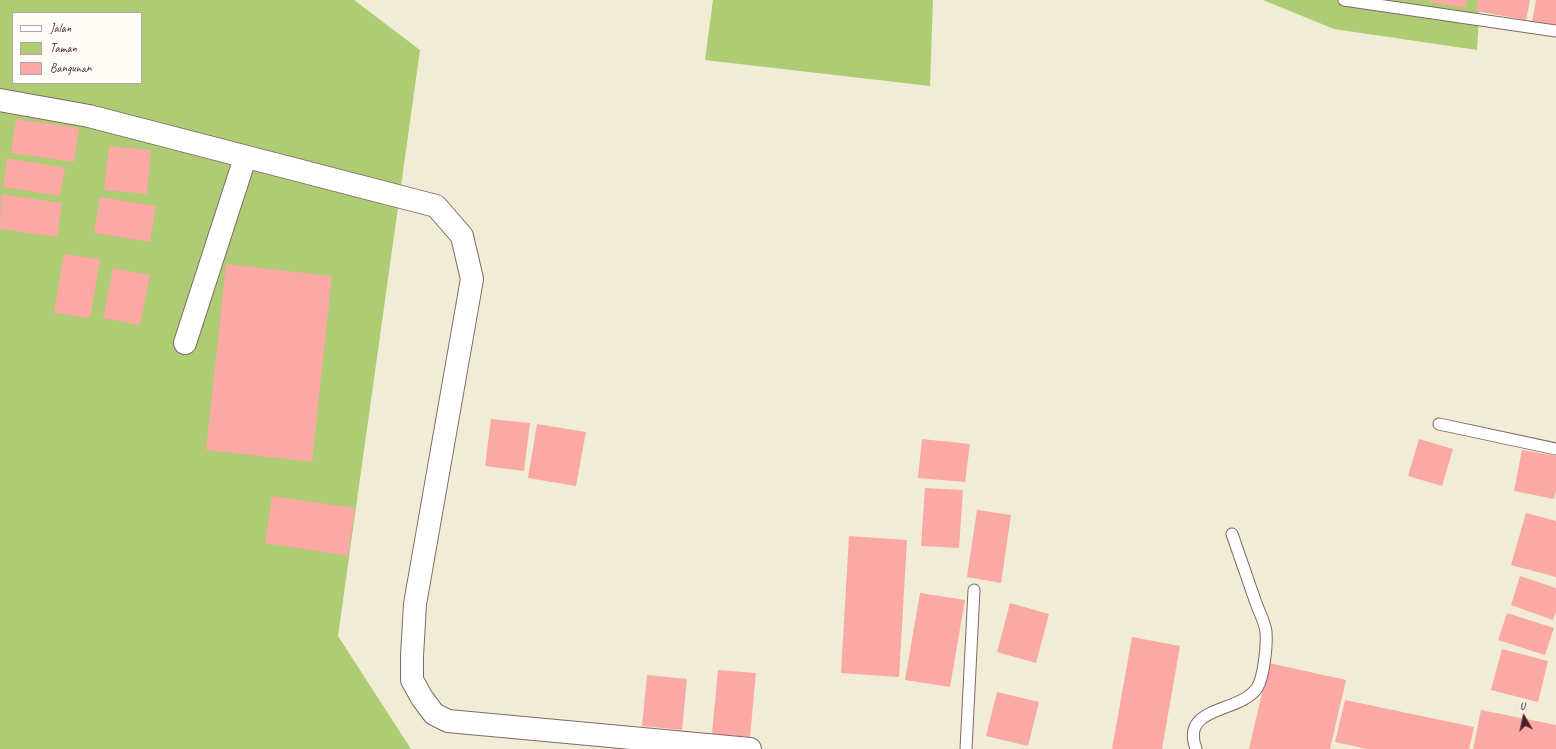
<!DOCTYPE html>
<style>
body{margin:0}
#map{position:relative;width:1556px;height:749px;overflow:hidden;background:#f1ecd5;font-family:Caveat,sans-serif}
canvas{display:block}
.legend{position:absolute;left:12px;top:12px;width:130px;height:72px;box-sizing:border-box;background:#fdfcf7;border:1px solid #b5a4a5;margin:0;padding:5px 7px;list-style:none;font-size:12px;color:#4a1f2b}
.legend li{display:flex;align-items:center;gap:8px;height:20px}
.legend b{width:20px;border:1px solid #b5a4a5}
.north{position:absolute;left:1504px;top:697px;width:40px;height:40px;-webkit-text-stroke:3px #fdfcf7;paint-order:stroke;rotate:351deg;font-size:11px;font-weight:700;line-height:16px;text-align:center;color:#4a1f2b}
.north::after{content:'';display:block;margin:auto;width:14px;height:18px;background:#4a1f2b;clip-path:polygon(50% 0,100% 100%,50% 72%,0 100%)}
</style>
<div id="map">
<canvas width="1556" height="749"></canvas>
<ul class="legend">
<li><b style="height:5px;background:#fff"></b>Jalan</li>
<li><b style="height:11px;background:#adcc73"></b>Taman</li>
<li><b style="height:11px;background:#fba9a4"></b>Bangunan</li>
</ul>
<div class="north">U</div>
</div>
<script>
const context = document.querySelector('canvas').getContext('2d');
context.lineJoin = 'round';
function fillPath(path, color) {
  context.fillStyle = color;
  context.fill(path, 'evenodd');
}
function strokePath(path, color, width, dash) {
  context.strokeStyle = color;
  context.lineWidth = width;
  context.lineCap = dash ? 'butt' : 'round';
  context.setLineDash(dash || []);
  context.stroke(path);
}
const green = new Path2D(`
 M 0,0 L 354,0 L 420,50 L 338,636 L 411,749 L 0,749 ZM 13,13 L 141,13 L 141,83 L 13,83 Z
 M 713,0 L 933,0 L 930,86 L 705,60 Z
 M 1263,0 L 1480,0 L 1477,50 L 1334,29 Z`);
const building = new Path2D(`
 M 1430,0 L 1467,0 L 1465,8 L 1430,2 Z
 M 1478,0 L 1530,0 L 1526,20 L 1476,11 Z
 M 1536,0 L 1556,0 L 1556,25 L 1532,21 Z
 M 16,119 L 79,128 L 74,162 L 11,153 Z
 M 109,146 L 151,150 L 147,194 L 104,190 Z
 M 7,158 L 65,168 L 60,196 L 3,187 Z
 M 1,194 L 62,203 L 57,237 L 0,229 Z
 M 100,197 L 156,206 L 150,242 L 94,233 Z
 M 64,254 L 100,259 L 90,318 L 54,313 Z
 M 226,264 L 332,276 L 312,462 L 206,450 Z
 M 113,268 L 150,275 L 140,325 L 103,318 Z
 M 491,419 L 530,423 L 524,471 L 485,466 Z
 M 537,424 L 586,432 L 576,486 L 528,478 Z
 M 922,439 L 970,444 L 965,482 L 918,478 Z
 M 1419,439 L 1453,449 L 1442,486 L 1408,476 Z
 M 1522,450 L 1556,456 L 1556,491 L 1554,499 L 1514,491 Z
 M 925,488 L 963,490 L 959,548 L 921,546 Z
 M 272,496 L 355,508 L 348,556 L 265,543 Z
 M 977,510 L 1011,515 L 1001,583 L 967,577 Z
 M 1526,513 L 1556,521 L 1556,577 L 1511,565 Z
 M 849,536 L 907,540 L 899,677 L 841,673 Z
 M 1520,576 L 1556,588 L 1556,612 L 1553,620 L 1511,605 Z
 M 920,593 L 965,600 L 950,687 L 905,680 Z
 M 1010,603 L 1049,614 L 1036,663 L 997,652 Z
 M 1507,613 L 1554,628 L 1545,655 L 1498,640 Z
 M 1132,637 L 1180,646 L 1162,749 L 1112,749 Z
 M 1502,649 L 1548,661 L 1538,702 L 1491,690 Z
 M 1269,663 L 1346,680 L 1330,749 L 1249,749 Z
 M 718,670 L 756,673 L 750,737 L 712,734 Z
 M 647,675 L 687,679 L 682,730 L 642,726 Z
 M 997,692 L 1039,702 L 1028,746 L 986,736 Z
 M 1345,700 L 1474,727 L 1469,749 L 1367,749 L 1335,742 Z
 M 1481,710 L 1556,725 L 1556,749 L 1473,749 Z`);
const service = new Path2D(`
 M 1344,0 L 1556,31
 M 1439,424 L 1556,449
 M 966,749 L 974,590
 M 1196,749 C 1180,705 1239,714 1257,688 C 1264,677 1267,645 1266,632 C 1265,622 1259,612 1256,603 C 1248,580 1240,557 1232,534`);
const minor = new Path2D(`
 M 0,100 L 89,116 L 436,206 L 462,236 L 472,279 L 415,604 L 412,656 L 412,680 L 422,698 L 434,714 L 448,721 L 750,749
 M 185,343 L 245,158`);
fillPath(green, '#adcc73');
fillPath(building, '#fba9a4');
strokePath(service, '#846766', 13);
strokePath(minor, '#846766', 24);
strokePath(service, '#fff', 11);
strokePath(minor, '#fff', 22);
</script>
